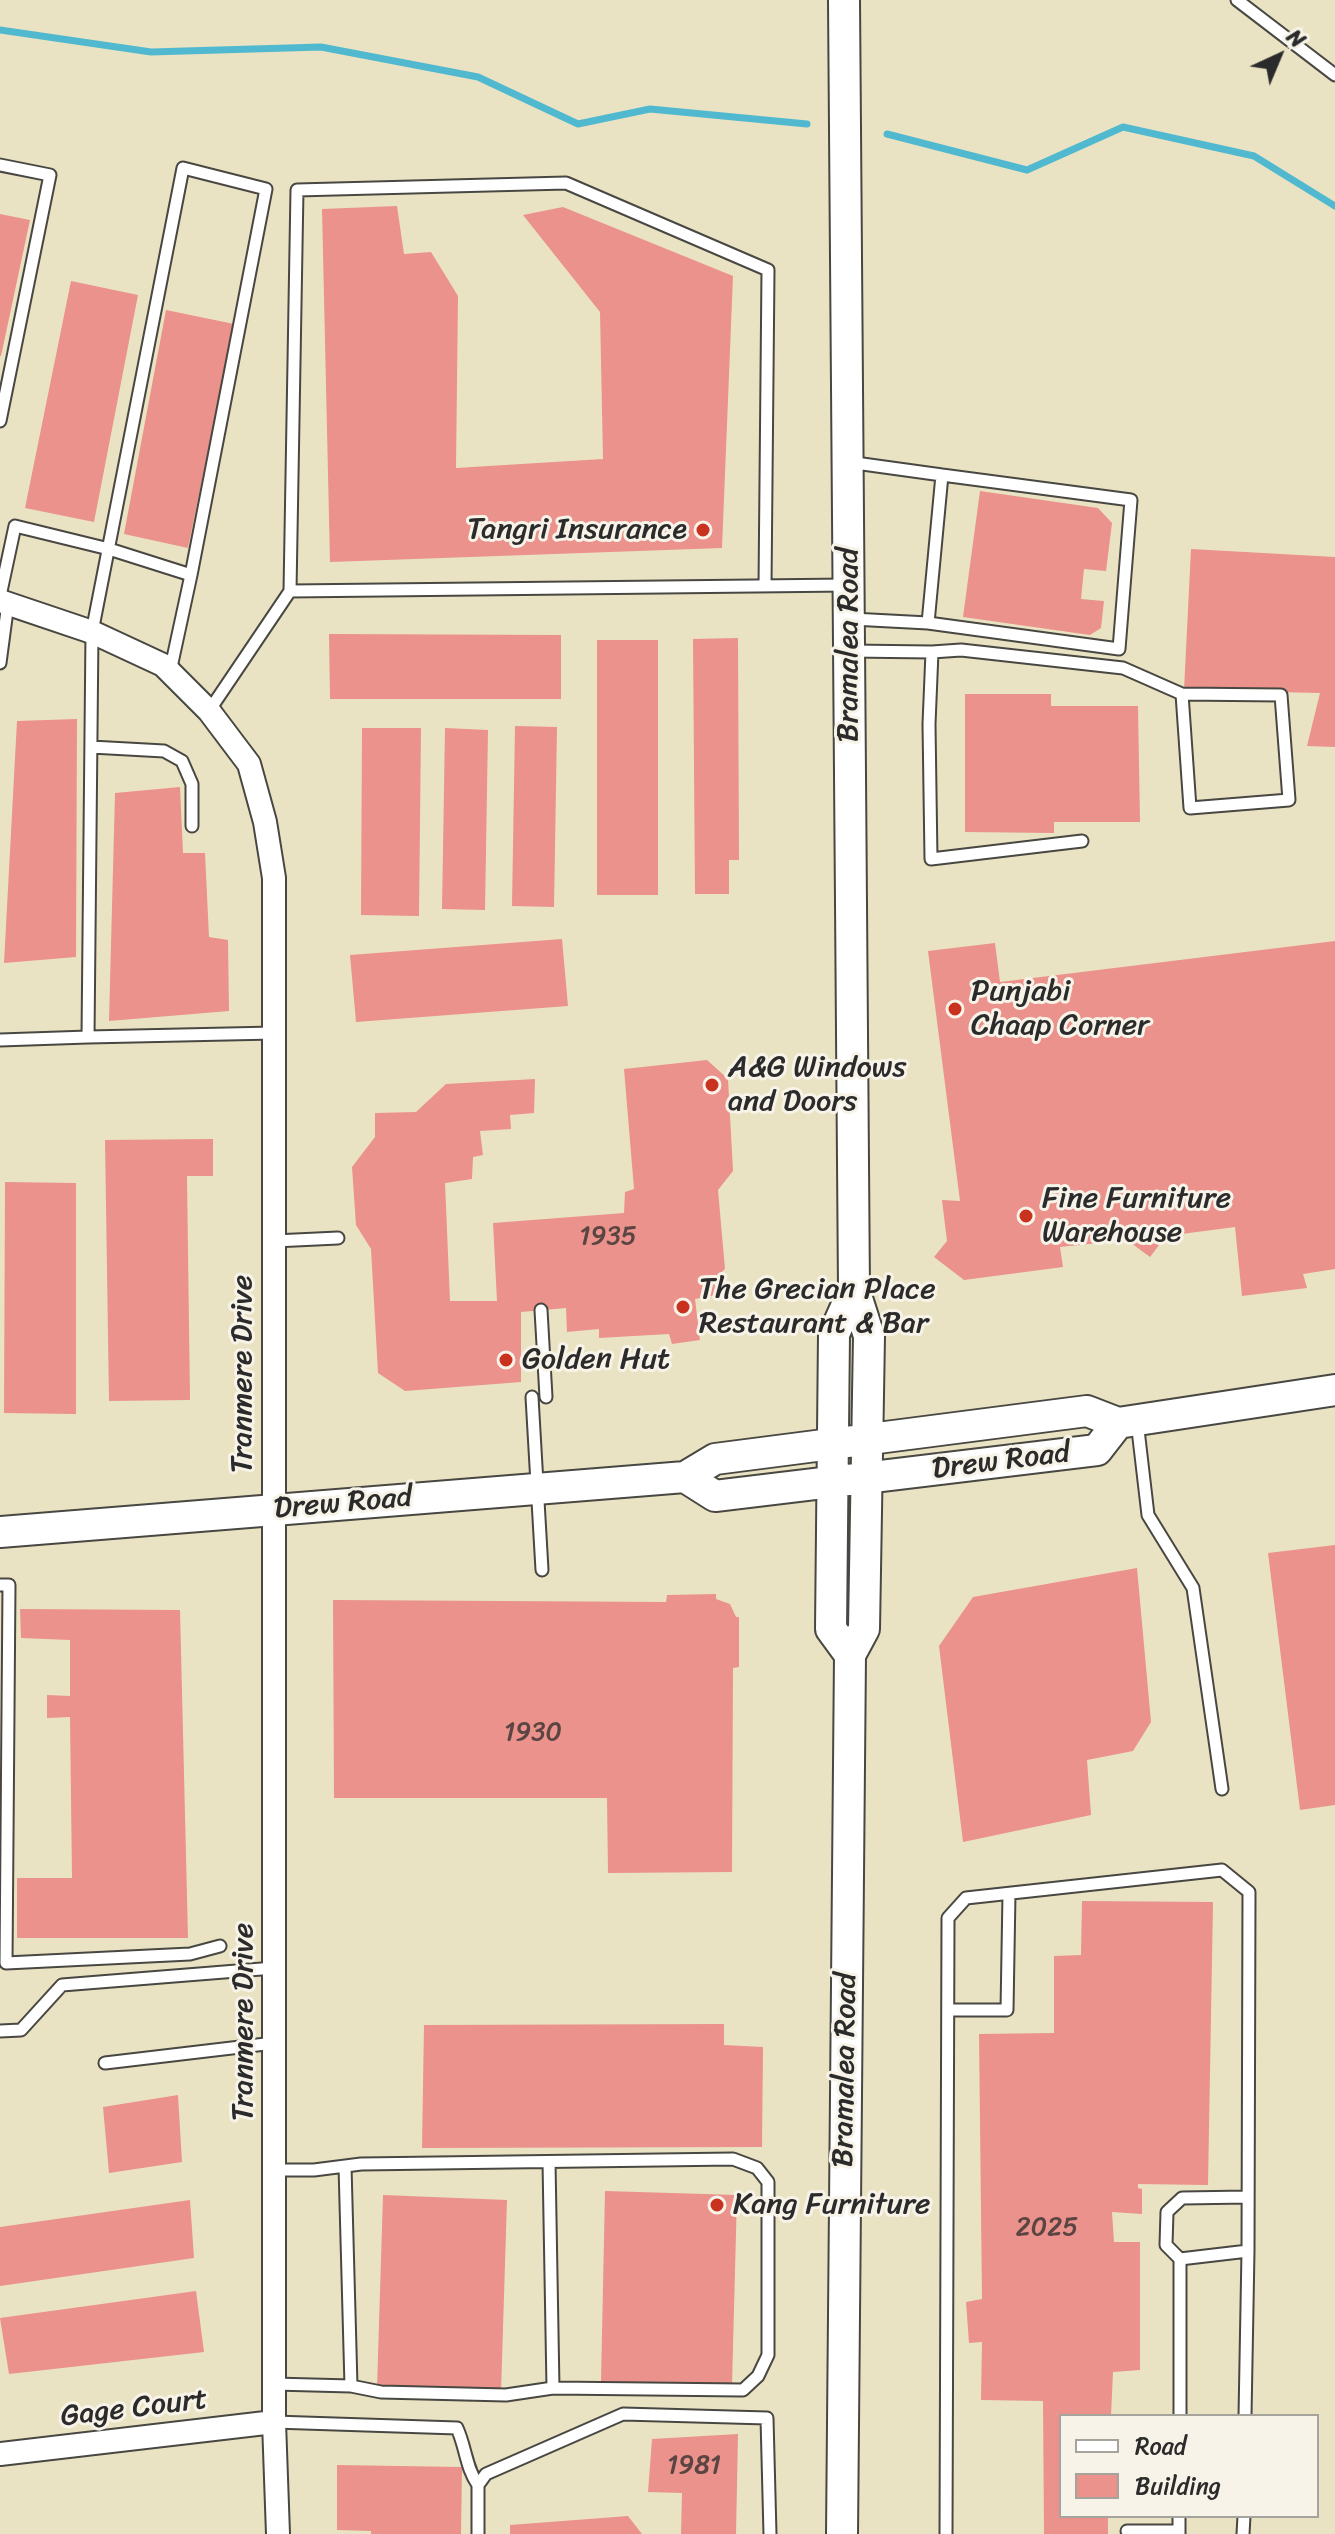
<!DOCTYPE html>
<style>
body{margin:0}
#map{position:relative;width:1335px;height:2534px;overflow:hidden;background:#eae3c3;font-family:Sriracha,sans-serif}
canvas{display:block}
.legend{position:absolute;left:1059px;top:2414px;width:260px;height:104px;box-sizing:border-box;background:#f7f3e8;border:2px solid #a5a39c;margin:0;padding:10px 14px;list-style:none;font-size:24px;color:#2b2b2b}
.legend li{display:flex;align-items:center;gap:16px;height:40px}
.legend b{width:40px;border:2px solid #a5a39c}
.north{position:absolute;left:1239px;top:16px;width:80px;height:80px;-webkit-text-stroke:6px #f7f3e8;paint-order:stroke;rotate:44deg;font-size:22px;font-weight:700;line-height:32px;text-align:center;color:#2b2b2b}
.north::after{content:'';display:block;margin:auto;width:28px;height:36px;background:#2b2b2b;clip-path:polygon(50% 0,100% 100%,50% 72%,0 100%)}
</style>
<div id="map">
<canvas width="1335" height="2534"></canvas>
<ul class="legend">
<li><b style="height:10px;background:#fff"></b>Road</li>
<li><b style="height:22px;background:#ea928b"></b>Building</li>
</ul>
<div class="north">N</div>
</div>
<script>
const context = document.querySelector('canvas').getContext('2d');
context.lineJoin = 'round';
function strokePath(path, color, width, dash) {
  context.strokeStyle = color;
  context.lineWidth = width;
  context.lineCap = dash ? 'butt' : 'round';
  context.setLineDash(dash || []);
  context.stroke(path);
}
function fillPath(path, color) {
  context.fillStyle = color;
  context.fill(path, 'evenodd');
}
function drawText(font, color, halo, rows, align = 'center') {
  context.font = font + ' Sriracha,sans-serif';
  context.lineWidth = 6;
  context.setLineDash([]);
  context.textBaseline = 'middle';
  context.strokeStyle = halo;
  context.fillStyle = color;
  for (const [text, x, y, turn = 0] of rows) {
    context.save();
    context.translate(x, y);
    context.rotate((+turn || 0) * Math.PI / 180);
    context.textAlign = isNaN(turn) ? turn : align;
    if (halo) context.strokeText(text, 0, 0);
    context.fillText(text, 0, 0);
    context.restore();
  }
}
const stream = new Path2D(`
 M 0,30 L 151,52 L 321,47 L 478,77 L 578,124 L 650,109 L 807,124
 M 887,134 L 1027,170 L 1123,127 L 1254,156 L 1335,206`);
const building = new Path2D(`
 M 397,206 L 404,254 L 431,252 L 458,296 L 456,468 L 603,459 L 600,312 L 523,215 L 563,207 L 733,276 L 722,548 L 330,562 L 322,209 Z
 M 0,214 L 30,220 L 1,356 L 0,356 Z
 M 71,281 L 138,295 L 94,522 L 25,508 Z
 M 166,310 L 234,324 L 188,548 L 124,534 Z
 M 980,491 L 1098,508 L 1112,523 L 1106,571 L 1084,569 L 1081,599 L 1104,601 L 1101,628 L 1090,635 L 963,617 Z
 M 1191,549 L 1335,557 L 1335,747 L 1307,746 L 1320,693 L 1184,690 Z
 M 329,634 L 561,635 L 561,699 L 330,699 Z
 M 738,638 L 739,860 L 729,860 L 729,894 L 695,894 L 693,639 Z
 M 597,640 L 658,640 L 658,895 L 597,895 Z
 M 965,694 L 1051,694 L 1051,706 L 1138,706 L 1140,822 L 1054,822 L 1054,833 L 965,832 Z
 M 77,719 L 76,957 L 4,963 L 17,721 Z
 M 515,726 L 557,727 L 554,907 L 512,906 Z
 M 362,728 L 421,728 L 419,916 L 361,915 Z
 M 445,728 L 488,730 L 485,910 L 442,909 Z
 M 180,787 L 183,853 L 205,853 L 209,937 L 228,940 L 229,1011 L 109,1021 L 115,793 Z
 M 562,939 L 568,1006 L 356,1022 L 350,955 Z
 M 1335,941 L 1335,1269 L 1303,1274 L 1307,1288 L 1242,1296 L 1235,1227 L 1166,1236 L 1150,1257 L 1127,1240 L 1060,1247 L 1063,1267 L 964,1280 L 934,1257 L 947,1241 L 942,1200 L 960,1201 L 928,951 L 995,943 L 1000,982 Z
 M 707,1060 L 728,1079 L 733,1171 L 718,1190 L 725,1269 L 714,1279 L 716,1295 L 695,1299 L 700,1340 L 672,1344 L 669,1334 L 599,1338 L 599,1329 L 567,1332 L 566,1308 L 521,1312 L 521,1382 L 405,1391 L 378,1373 L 371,1249 L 356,1225 L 352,1167 L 375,1137 L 375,1113 L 416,1112 L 446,1084 L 535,1079 L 534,1113 L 510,1115 L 511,1129 L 480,1131 L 483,1155 L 473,1157 L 472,1179 L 445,1183 L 450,1301 L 497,1301 L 493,1223 L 624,1213 L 625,1192 L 634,1189 L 624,1069 Z
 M 213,1139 L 213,1176 L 187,1176 L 190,1400 L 109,1401 L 105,1140 Z
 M 5,1182 L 76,1183 L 76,1414 L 4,1413 Z
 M 1335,1545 L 1335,1805 L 1300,1810 L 1268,1553 Z
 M 1137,1568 L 1151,1722 L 1133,1751 L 1087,1760 L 1091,1815 L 963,1842 L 939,1646 L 973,1597 Z
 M 716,1594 L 716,1599 L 730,1604 L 736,1617 L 739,1617 L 739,1667 L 733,1668 L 732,1872 L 608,1873 L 607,1798 L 334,1798 L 333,1600 L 666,1602 L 667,1595 Z
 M 20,1609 L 180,1610 L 188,1938 L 17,1938 L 17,1878 L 72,1878 L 70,1717 L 47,1718 L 47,1695 L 70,1696 L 70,1640 L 21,1638 Z
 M 1082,1901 L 1213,1902 L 1208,2185 L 1138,2184 L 1138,2188 L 1142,2189 L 1142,2214 L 1112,2212 L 1114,2242 L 1140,2242 L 1140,2370 L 1113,2372 L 1111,2416 L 1061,2416 L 1061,2516 L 1108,2516 L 1108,2534 L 1044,2534 L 1043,2401 L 981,2400 L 982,2342 L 969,2343 L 966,2302 L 982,2299 L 979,2034 L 1054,2033 L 1054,1956 L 1081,1955 Z
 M 724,2024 L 724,2045 L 763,2047 L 762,2147 L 422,2148 L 424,2025 Z
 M 178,2095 L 182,2162 L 109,2173 L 103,2107 Z
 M 605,2191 L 737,2195 L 732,2385 L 601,2382 Z
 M 383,2195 L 507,2200 L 501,2392 L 377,2388 Z
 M 190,2200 L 194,2258 L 0,2286 L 0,2227 Z
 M 196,2291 L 204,2352 L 9,2374 L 0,2318 Z
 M 738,2434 L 736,2534 L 681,2534 L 682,2493 L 648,2492 L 652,2439 Z
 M 337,2465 L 462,2467 L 461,2534 L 371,2534 L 371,2531 L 337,2530 Z
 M 628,2516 L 642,2534 L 510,2534 L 510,2525 Z`);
const lane = new Path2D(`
 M 1237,0 L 1335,75
 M 0,165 L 50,175 L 0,421
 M 848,462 L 942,475 L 928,623 L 852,619
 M 191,575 L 266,189 L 183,168 L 92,632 L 88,1037 L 274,1033
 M 765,586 L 768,270 L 566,183 L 297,190 L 290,591 L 848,585
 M 0,596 L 15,526 L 109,549 L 191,575 L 170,672
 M 928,623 L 1119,649 L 1131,500 L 942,475
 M 850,651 L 932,652 L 929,724 L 931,859 L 1082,841
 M 932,652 L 961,650 L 1123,668 L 1182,694 L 1281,695 L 1289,800 L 1190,808 L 1182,694
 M 0,663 L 8,603
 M 209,711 L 290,591
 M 91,747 L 164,751 L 182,761 L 192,784 L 192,826
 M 0,1040 L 88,1037
 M 274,1241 L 338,1238
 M 541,1310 L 546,1397
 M 532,1397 L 542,1570
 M 1137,1421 L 1148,1515 L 1193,1588 L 1222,1789
 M 0,1585 L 9,1585 L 6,1963 L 190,1954 L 220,1946
 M 949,2010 L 1007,2010 L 1009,1894
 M 0,2031 L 21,2030 L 62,1985 L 274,1968
 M 105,2063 L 274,2043
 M 549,2162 L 553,2388
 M 345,2166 L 351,2386
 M 274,2170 L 314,2170 L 361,2164 L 733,2159 L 757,2168 L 768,2182 L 768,2355 L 758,2376 L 743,2390 L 553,2388 L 506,2395 L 381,2392 L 351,2386 L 274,2384
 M 1180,2259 L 1166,2245 L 1167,2212 L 1182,2198 L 1248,2197
 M 1245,2416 L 1248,2251
 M 274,2422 L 457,2428 C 466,2448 466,2468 478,2485
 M 1127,2531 L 1179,2531
 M 478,2534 L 478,2485 L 486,2474 L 623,2414 L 767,2418 L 770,2534
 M 946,2534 L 948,1918 L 966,1898 L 1222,1870 L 1249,1892 L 1248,2251 L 1180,2259 L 1180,2416
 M 1179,2534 L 1179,2516
 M 1243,2534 L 1244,2516`);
const street = new Path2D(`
 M 0,601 L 92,632 L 163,665 L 209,711 L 249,764 L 265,822 L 274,878 L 274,2422 L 278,2534
 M 0,2454 L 274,2422`);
const secondary = new Path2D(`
 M 685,1477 L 715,1496 L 1097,1450 L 1118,1423
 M 0,1532 L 685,1477 L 715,1459 L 1087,1411 L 1118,1423 L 1335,1390
 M 850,1655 L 831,1629 L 834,1334 L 854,1289
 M 842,2534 L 850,1655 L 864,1629 L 869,1336 L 854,1289 L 844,0`);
const markers = [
 [703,530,8,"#c8321e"],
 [955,1009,8,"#c8321e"],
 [712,1085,8,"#c8321e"],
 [1026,1216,8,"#c8321e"],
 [683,1307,8,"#c8321e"],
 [506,1360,8,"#c8321e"],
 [717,2205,8,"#c8321e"]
];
const numberNames = [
 ["1935",608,1237],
 ["1930",533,1733],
 ["2025",1047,2228],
 ["1981",694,2466]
];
const poiNames = [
 ["Tangri Insurance",687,530,"right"],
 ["Punjabi",971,992],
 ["Chaap Corner",971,1026],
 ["A&G Windows",728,1068],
 ["and Doors",728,1102],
 ["Fine Furniture",1042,1199],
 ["Warehouse",1042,1233],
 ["The Grecian Place",699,1290],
 ["Restaurant & Bar",699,1324],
 ["Golden Hut",522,1360],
 ["Kang Furniture",733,2205]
];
const streetNames = [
 ["Bramalea Road",849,645,-90],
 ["Tranmere Drive",243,1374,-90],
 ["Drew Road",1001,1462,-7],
 ["Drew Road",343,1504,-5],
 ["Tranmere Drive",244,2022,-90],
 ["Bramalea Road",846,2070,-89],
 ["Gage Court",134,2409,-7]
];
strokePath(stream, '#51b9cf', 7);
fillPath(building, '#ea928b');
strokePath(lane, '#484742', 15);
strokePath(street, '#484742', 26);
strokePath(secondary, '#484742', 34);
strokePath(lane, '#fff', 11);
strokePath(street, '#fff', 22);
strokePath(secondary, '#fff', 30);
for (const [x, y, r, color] of markers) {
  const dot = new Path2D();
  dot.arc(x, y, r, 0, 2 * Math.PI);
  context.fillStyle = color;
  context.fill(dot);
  strokePath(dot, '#f7f3e8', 3);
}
drawText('26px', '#5b4543', null, numberNames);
drawText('30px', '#2b2b2b', '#f7f3e8', poiNames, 'left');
drawText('30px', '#2b2b2b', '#f7f3e8', streetNames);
</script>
